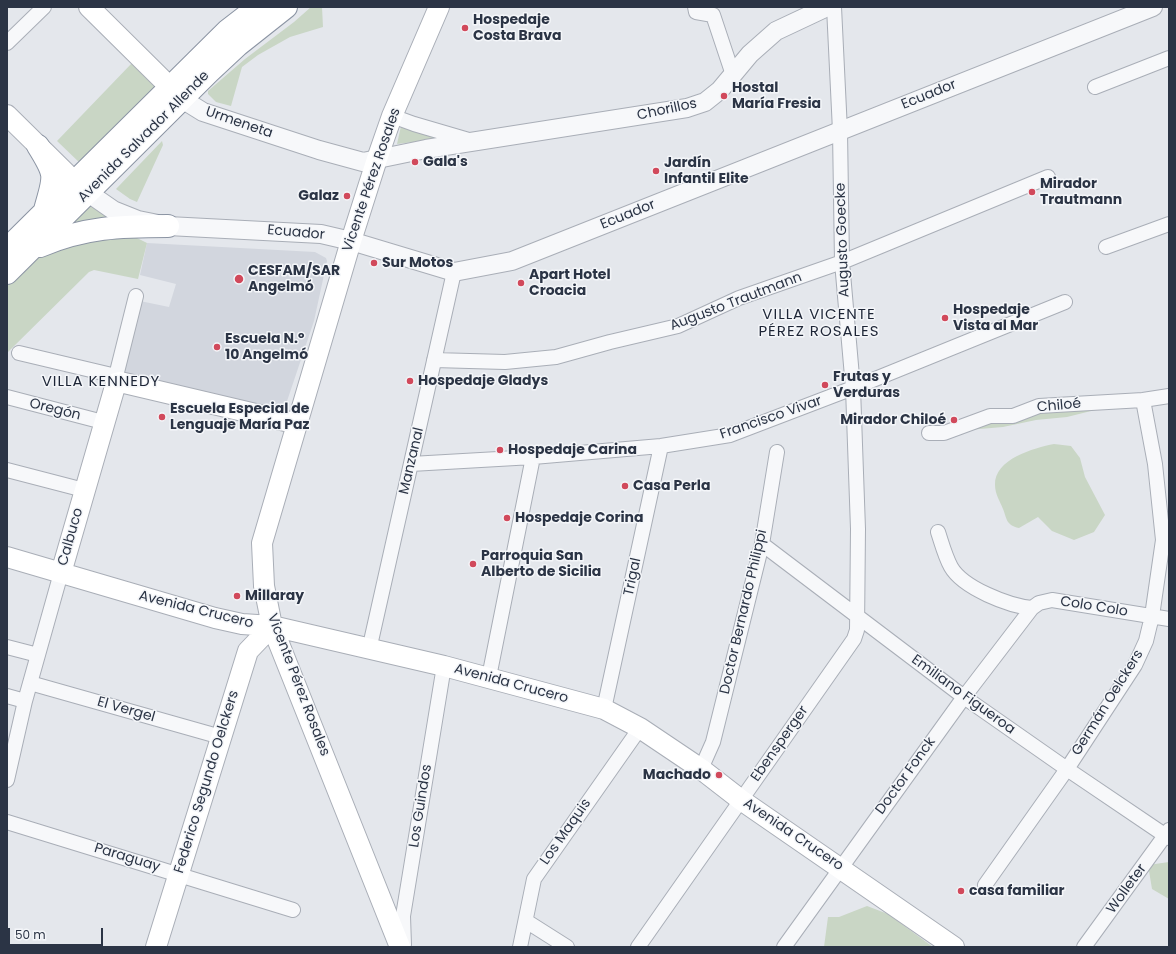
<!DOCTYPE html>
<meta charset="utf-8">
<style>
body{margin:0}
#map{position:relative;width:1176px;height:954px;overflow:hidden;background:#e4e7ec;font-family:Poppins,sans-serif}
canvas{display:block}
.frame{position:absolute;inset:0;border:8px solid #2b3445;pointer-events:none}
.scale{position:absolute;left:8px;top:928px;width:95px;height:18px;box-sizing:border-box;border:2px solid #2b3445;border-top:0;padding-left:5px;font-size:12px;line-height:14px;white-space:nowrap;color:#2b3445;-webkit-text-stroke:3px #f4f6f9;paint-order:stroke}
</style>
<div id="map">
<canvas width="1176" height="954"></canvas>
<div class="frame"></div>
<div class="scale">50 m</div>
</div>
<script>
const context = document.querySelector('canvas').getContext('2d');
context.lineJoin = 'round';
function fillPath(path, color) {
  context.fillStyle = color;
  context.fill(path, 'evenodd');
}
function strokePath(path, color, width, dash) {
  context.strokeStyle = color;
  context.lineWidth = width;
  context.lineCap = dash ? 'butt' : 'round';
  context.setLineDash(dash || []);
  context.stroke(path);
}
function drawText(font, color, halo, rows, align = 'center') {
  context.font = font + ' Poppins,sans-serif';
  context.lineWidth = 3;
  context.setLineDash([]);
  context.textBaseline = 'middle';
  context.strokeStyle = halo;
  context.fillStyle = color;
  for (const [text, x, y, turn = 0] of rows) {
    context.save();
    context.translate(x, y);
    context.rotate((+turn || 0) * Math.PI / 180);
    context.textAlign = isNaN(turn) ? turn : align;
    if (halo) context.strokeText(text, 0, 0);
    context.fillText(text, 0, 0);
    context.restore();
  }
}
const built = new Path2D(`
 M 147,243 L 315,252 L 326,258 L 327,261 L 314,321 L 284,410 L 121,374 L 140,301 L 169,307 L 176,284 L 140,275 Z`);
const green = new Path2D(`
 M 311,7 L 322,7 L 323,27 L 290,37 L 258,55 L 242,67 L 231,106 L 216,102 L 208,94 L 208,91 L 245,59 L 294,22 Z
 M 132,63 L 157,87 L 82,165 L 57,141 Z
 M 401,126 L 438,138 L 438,139 L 397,144 Z
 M 162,141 L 163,145 L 137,202 L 130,199 L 116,189 Z
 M 90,205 L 114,216 L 70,228 L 79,211 Z
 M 133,236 L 147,243 L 138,279 L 94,270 L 89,272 L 7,353 L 7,286 L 37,256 L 58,244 Z
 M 1085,409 L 1095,410 L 1067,417 L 1036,420 L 1003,427 L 968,430 L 966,428 L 1030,412 Z
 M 1054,444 L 1071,446 L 1080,458 L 1085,477 L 1105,515 L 1094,532 L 1074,540 L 1052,531 L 1038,517 L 1019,528 C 1006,525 1007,519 1003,509 C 1000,501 995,494 995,485 C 994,459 1034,448 1054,444 Z
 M 1169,862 L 1169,899 L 1152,889 L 1148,865 Z
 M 867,906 L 888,914 L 933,947 L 824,947 L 828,917 L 839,917 Z`);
const minor = new Path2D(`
 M 695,7 L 696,12 L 713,15 L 733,75
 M 7,43 L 44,7
 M 1095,87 L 1169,58
 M 392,116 L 414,124 L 472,141
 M 1106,247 L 1169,224
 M 19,353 L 116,376
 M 434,360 L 505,362 L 556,357 L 610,342 L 678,326 L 739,298 L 842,262 L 1048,177
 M 116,383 L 116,376 L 136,296
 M 7,397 L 103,422
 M 929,433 L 944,433 L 990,416 L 1013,416 L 1039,406 L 1143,400 L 1169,396
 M 411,464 L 533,457 L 661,446 L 730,435 L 853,388 L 1065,302
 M 7,470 L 84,490
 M 938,532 C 942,544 945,556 951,567 C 963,588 1009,606 1032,608
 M 762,544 L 964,697 L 1067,769 L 1169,838
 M 7,647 L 38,655
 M 369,650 L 454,272
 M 489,677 L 533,457
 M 30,683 L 221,737
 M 7,696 L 25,701
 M 604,709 L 661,446
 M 701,769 L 713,742 L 762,544 L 777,452
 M 7,780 L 25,701 L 61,573
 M 7,822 L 293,910
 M 985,885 L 1067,769 L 1135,665 L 1146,641 L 1152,616 L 1163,540 L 1155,464 L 1143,400
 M 526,921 L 567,947
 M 404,945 L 403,916 L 444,666
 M 520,947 L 534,879 L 640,728
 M 638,947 L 854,639 L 857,630 L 858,529 L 853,388 L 842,262 L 840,131 L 834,7
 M 784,947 L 964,697 L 1032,608 L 1039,603 L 1052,600 L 1169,619
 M 1084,947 L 1169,830`);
const tertiary = new Path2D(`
 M 182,99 L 203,112 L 319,150 L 363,162 L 426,149 L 687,108 L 705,102 L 720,90 L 750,54 L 776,31 L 827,7
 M 77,185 L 113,210 L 138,220 L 168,226 L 321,234 L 351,241 L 454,272 L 512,261 L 1153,7`);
const secondary = new Path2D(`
 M 89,7 L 182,99
 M 7,115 L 75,182
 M 7,557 L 215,618 L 242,624 L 272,626 L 444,666 L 604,709 L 640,728 L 701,769 L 741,800 L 954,947
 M 61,573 L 116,383 L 120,382 L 298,424
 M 156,947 L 248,651 L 272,626
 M 400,947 L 272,626 L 264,586 L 262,543 L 351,241 L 377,159 L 392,116 L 439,7`);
const trunk = new Path2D(`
 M 38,146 C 58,178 54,176 45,210
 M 40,246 C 85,227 120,226 168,226
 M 7,249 L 227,31 L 258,7
 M 7,273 L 209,72 L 238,45 L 286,7`);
const markers = [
 [465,28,4,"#d1495b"],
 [724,96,4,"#d1495b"],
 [415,162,4,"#d1495b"],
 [656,171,4,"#d1495b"],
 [1032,192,4,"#d1495b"],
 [347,196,4,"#d1495b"],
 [374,263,4,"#d1495b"],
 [239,279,5,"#d1495b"],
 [521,283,4,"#d1495b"],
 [945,318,4,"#d1495b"],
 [217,347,4,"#d1495b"],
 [410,381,4,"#d1495b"],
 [825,385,4,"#d1495b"],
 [162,417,4,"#d1495b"],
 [954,420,4,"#d1495b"],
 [500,450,4,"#d1495b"],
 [625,486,4,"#d1495b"],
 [507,518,4,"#d1495b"],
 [473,564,4,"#d1495b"],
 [237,596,4,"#d1495b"],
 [719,775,4,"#d1495b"],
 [961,891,4,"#d1495b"]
];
const poiNames = [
 ["Hospedaje",473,20],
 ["Costa Brava",473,36],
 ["Hostal",732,88],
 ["María Fresia",732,104],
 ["Gala's",423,162],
 ["Jardín",664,163],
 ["Infantil Elite",664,179],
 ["Mirador",1040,184],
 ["Trautmann",1040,200],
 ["Galaz",339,196,"right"],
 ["Sur Motos",382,263],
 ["CESFAM/SAR",248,271],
 ["Angelmó",248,287],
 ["Apart Hotel",529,275],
 ["Croacia",529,291],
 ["Hospedaje",953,310],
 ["Vista al Mar",953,326],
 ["Escuela N.º",225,339],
 ["10 Angelmó",225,355],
 ["Frutas y",833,377],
 ["Verduras",833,393],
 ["Hospedaje Gladys",418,381],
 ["Escuela Especial de",170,409],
 ["Lenguaje María Paz",170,425],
 ["Mirador Chiloé",946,420,"right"],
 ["Hospedaje Carina",508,450],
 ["Casa Perla",633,486],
 ["Hospedaje Corina",515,518],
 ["Parroquia San",481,556],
 ["Alberto de Sicilia",481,572],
 ["Millaray",245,596],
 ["Machado",711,775,"right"],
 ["casa familiar",969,891]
];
const streetNames = [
 ["Ecuador",929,95,-22],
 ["Chorillos",667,110,-12],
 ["Urmeneta",239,123,19],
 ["Avenida Salvador Allende",144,137,-45],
 ["Vicente Pérez Rosales",372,180,-71],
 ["Ecuador",628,215,-22],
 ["Ecuador",296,233,5],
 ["Augusto Goecke",843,240,-92],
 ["Augusto Trautmann",736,302,-21],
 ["Chiloé",1059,406,-5],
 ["Oregón",55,410,14],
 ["Francisco Vivar",771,418,-19],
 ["Manzanal",412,461,-77],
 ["Calbuco",71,537,-74],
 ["Trigal",633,577,-78],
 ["Colo Colo",1094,607,9],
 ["Avenida Crucero",196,610,14],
 ["Doctor Bernardo Philippi",744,612,-77],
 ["Avenida Crucero",511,684,15],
 ["Vicente Pérez Rosales",298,685,69],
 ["Emiliano Figueroa",963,695,36],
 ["Germán Oelckers",1108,703,-58],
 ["El Vergel",126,710,16],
 ["Ebensperger",780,744,-55],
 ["Doctor Fonck",906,776,-54],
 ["Federico Segundo Oelckers",207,782,-73],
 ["Los Guindos",421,806,-81],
 ["Los Maquis",566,832,-55],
 ["Avenida Crucero",793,835,34],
 ["Paraguay",127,858,17],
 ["Wolleter",1127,889,-54]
];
const neighbourhoodNames = [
 ["VILLA VICENTE",819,315],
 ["PÉREZ ROSALES",819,332],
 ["VILLA KENNEDY",101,382]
];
fillPath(built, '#d2d6de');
fillPath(green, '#c9d6c5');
strokePath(minor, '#a9aeb7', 16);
strokePath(tertiary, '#a9aeb7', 20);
strokePath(secondary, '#a9aeb7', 22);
strokePath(trunk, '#8b94a3', 24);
strokePath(minor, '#f7f8fa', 14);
strokePath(tertiary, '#f7f8fa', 18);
strokePath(secondary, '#fff', 20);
strokePath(trunk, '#fff', 22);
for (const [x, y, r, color] of markers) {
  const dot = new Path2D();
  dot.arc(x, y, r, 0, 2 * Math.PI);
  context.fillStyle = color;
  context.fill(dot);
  strokePath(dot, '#f4f6f9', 1.5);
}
drawText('bold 14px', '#2b3445', '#f4f6f9', poiNames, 'left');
drawText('14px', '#2b3445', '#f4f6f9', streetNames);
context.letterSpacing = '1px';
drawText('15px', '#1d2536', '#f4f6f9', neighbourhoodNames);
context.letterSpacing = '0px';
</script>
